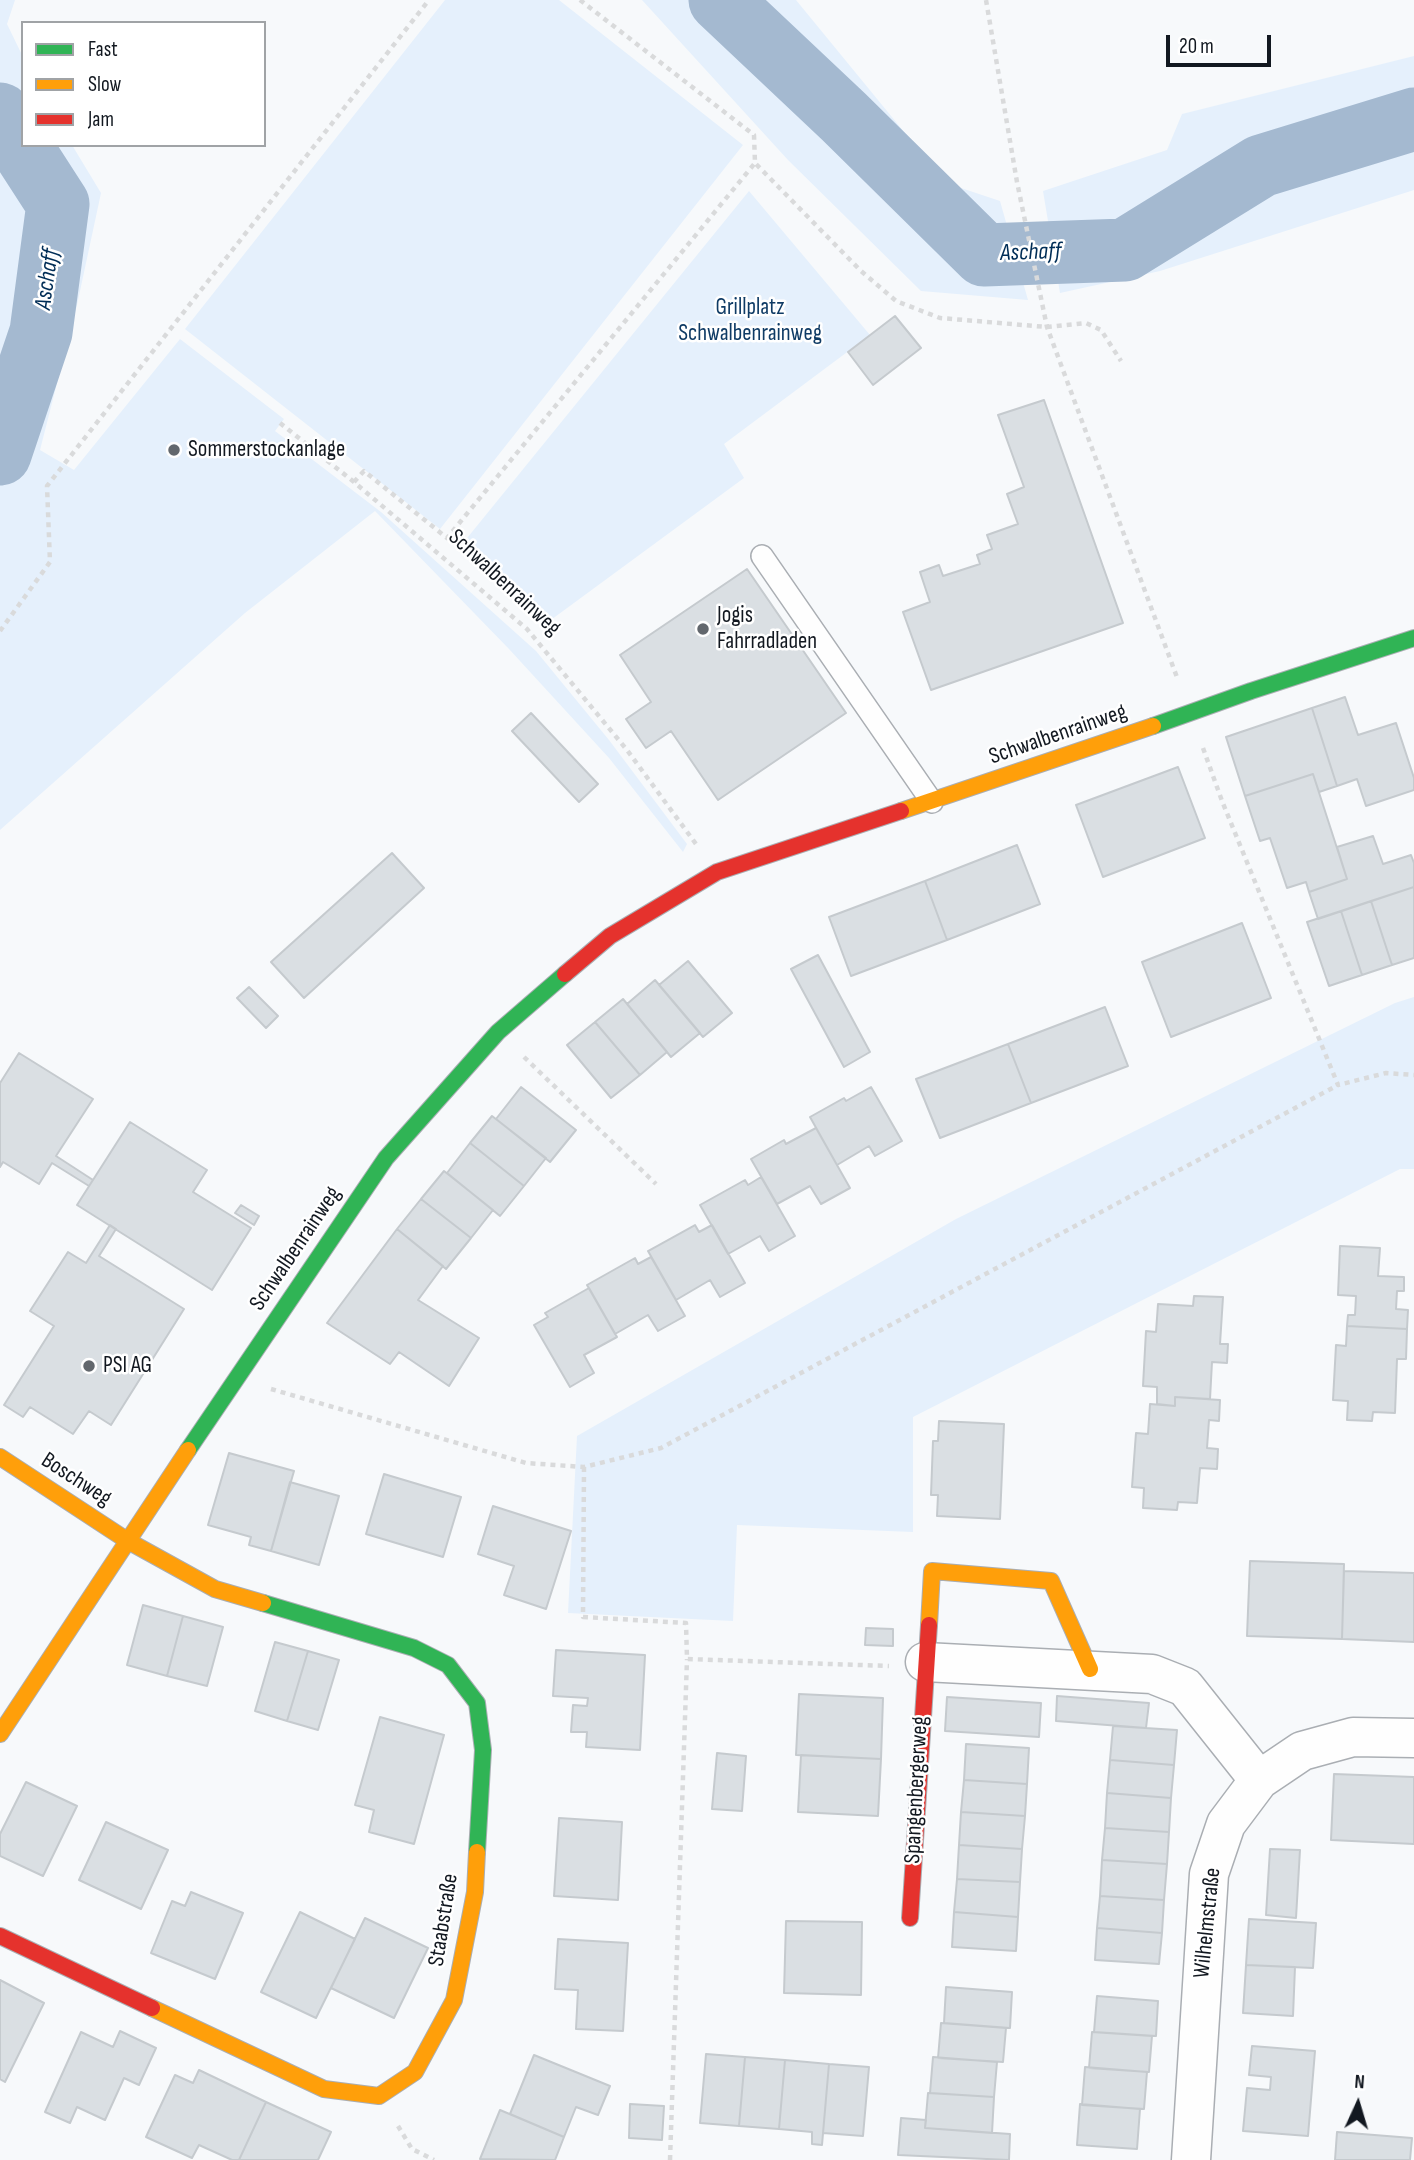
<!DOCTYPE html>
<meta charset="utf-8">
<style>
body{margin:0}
#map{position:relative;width:1414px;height:2160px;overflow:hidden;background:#f7f9fb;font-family:"Sofia Sans Condensed",sans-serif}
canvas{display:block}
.legend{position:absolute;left:21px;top:21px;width:245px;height:126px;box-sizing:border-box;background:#fff;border:2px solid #a0a3a6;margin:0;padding:9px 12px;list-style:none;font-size:21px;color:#121820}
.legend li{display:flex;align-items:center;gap:14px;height:35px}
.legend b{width:35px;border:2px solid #a0a3a6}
.north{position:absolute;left:1323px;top:2069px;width:70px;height:70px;-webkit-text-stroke:5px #fff;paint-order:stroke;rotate:4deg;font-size:19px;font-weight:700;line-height:28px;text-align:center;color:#121820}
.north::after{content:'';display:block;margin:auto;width:24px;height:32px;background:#121820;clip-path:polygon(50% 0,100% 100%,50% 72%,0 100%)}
.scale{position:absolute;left:1166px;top:35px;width:105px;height:32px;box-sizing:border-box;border:4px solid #121820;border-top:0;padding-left:9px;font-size:21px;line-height:24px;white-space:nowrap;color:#121820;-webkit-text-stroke:5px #fff;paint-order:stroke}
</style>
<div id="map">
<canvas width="1414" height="2160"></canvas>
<ul class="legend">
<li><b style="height:9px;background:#30b455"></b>Fast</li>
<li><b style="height:9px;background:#ff9f0a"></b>Slow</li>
<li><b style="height:9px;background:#e5322d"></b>Jam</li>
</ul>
<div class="north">N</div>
<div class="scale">20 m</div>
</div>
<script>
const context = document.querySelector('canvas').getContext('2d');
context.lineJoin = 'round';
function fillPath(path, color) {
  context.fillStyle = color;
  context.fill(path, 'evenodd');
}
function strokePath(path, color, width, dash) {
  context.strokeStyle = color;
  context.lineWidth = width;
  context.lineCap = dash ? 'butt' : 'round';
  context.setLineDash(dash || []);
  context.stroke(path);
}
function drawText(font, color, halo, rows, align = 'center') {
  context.font = font + ' "Sofia Sans Condensed",sans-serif';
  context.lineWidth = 5;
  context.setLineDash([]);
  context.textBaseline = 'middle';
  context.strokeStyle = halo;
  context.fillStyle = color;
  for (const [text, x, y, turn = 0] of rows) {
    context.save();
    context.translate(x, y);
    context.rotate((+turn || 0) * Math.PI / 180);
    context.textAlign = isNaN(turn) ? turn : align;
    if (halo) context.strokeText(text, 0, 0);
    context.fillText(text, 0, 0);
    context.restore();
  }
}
const green = new Path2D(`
 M 0,0 L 15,0 L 7,24 L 23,57 L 23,145 L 72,145 L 101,193 L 77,305 L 40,450 L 74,470 L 180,339 L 284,419 L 275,431 L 381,512 L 536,651 L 609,740 L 687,844 L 683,852 L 609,758 L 509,649 L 375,511 L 245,613 L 0,830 Z
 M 445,0 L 559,0 L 743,145 L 440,529 L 185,329 Z
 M 642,0 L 796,0 L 946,183 L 1000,201 L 1028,300 L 921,291 L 788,160 Z
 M 1414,56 L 1414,190 L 1160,271 L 1060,293 L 1043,191 L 1167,150 L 1182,114 Z
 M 749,191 L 870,335 L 724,444 L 744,478 L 544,625 L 459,548 Z
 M 1414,997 L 1414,1169 L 1400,1169 L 913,1417 L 913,1532 L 737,1525 L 733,1621 L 568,1613 L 577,1436 L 956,1219 L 1395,1003 Z`);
const river = new Path2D(`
 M 720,0 L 844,117 L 984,255 L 1125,250 L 1261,166 L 1414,119
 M 0,114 L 58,204 L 41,332 L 0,454`);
const building = new Path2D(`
 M 895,316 L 921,348 L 873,385 L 848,352 Z
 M 1044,400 L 1123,623 L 931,690 L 903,612 L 930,602 L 920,572 L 939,565 L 943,576 L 980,564 L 977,555 L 992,549 L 987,535 L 1018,524 L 1007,494 L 1024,487 L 998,415 Z
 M 747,569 L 846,713 L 718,800 L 671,731 L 646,748 L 626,719 L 651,702 L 620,655 Z
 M 1345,697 L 1358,735 L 1396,723 L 1414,778 L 1414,790 L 1366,806 L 1357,779 L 1337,786 L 1312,708 Z
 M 1312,708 L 1337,786 L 1319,792 L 1313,774 L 1245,796 L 1226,737 Z
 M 531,713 L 598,784 L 579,802 L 512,731 Z
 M 1178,767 L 1205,838 L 1103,877 L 1076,805 Z
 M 1313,774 L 1347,879 L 1309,892 L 1306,882 L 1287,888 L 1270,838 L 1260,841 L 1245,796 Z
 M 1373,836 L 1383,864 L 1411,855 L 1414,863 L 1414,887 L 1318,919 L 1309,892 L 1347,879 L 1337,847 Z
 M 1017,845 L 1040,904 L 947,940 L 925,881 Z
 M 392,853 L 424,888 L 304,998 L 271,962 Z
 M 925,881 L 947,940 L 851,976 L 829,917 Z
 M 1414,887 L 1414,958 L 1392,965 L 1371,901 Z
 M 1371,901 L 1392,965 L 1362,975 L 1341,911 Z
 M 1341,911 L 1362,975 L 1329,986 L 1307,922 Z
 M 1242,923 L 1271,998 L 1171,1037 L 1142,962 Z
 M 818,955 L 870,1052 L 844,1067 L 791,969 Z
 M 688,961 L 732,1013 L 703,1037 L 659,985 Z
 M 655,980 L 700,1033 L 671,1057 L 627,1004 Z
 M 249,987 L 278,1016 L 266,1028 L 237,998 Z
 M 623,999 L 667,1052 L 640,1075 L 595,1022 Z
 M 1105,1007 L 1128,1066 L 1031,1103 L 1008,1044 Z
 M 595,1022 L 640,1075 L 611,1098 L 567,1045 Z
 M 1008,1044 L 1031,1103 L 940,1138 L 916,1079 Z
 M 19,1053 L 93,1099 L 56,1156 L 93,1180 L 89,1186 L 52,1163 L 39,1184 L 3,1162 L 0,1167 L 0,1083 Z
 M 521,1087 L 576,1130 L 550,1162 L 496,1119 Z
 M 871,1087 L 902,1141 L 875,1156 L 869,1146 L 837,1165 L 810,1117 L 844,1098 L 846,1101 Z
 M 492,1116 L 546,1158 L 524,1186 L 470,1143 Z
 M 130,1122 L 207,1170 L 193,1192 L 251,1228 L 212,1290 L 77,1205 Z
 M 816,1128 L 850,1188 L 821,1204 L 810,1186 L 777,1204 L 751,1159 L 784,1140 L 786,1144 Z
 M 470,1143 L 524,1186 L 500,1216 L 447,1173 Z
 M 444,1171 L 493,1210 L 471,1238 L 421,1199 Z
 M 761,1177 L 795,1236 L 769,1251 L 760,1236 L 728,1254 L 700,1205 L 745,1180 L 748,1185 Z
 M 421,1199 L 471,1238 L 446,1269 L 397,1229 Z
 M 241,1205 L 259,1216 L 254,1225 L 235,1213 Z
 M 110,1225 L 116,1229 L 99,1256 L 184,1309 L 111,1425 L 89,1411 L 73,1434 L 30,1407 L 23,1417 L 4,1405 L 54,1326 L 30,1311 L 68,1252 L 86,1263 Z
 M 695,1225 L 699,1232 L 712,1225 L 745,1283 L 720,1297 L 710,1280 L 676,1300 L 648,1251 Z
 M 397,1229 L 443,1266 L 418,1300 L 479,1338 L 449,1386 L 399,1352 L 390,1364 L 327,1323 Z
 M 1340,1246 L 1380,1248 L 1378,1276 L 1404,1277 L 1404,1291 L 1397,1291 L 1396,1309 L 1408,1310 L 1407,1329 L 1347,1326 L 1348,1315 L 1355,1315 L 1356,1296 L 1338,1295 Z
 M 651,1257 L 685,1316 L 658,1331 L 648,1315 L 615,1334 L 587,1285 L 635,1258 L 638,1264 Z
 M 589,1288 L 617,1337 L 584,1355 L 594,1373 L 570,1387 L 534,1325 L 548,1317 L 545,1313 Z
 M 1194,1296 L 1223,1297 L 1220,1344 L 1228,1344 L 1227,1363 L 1212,1362 L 1210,1399 L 1175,1397 L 1175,1406 L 1157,1404 L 1157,1387 L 1143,1386 L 1146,1331 L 1156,1332 L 1158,1304 L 1193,1306 Z
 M 1347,1326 L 1407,1329 L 1406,1359 L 1397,1359 L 1395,1413 L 1373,1412 L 1372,1421 L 1347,1420 L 1348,1401 L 1333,1400 L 1336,1345 L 1346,1346 Z
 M 1175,1397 L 1220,1400 L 1219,1421 L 1209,1420 L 1207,1448 L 1218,1449 L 1217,1469 L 1200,1468 L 1197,1503 L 1178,1502 L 1177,1510 L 1143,1508 L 1144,1488 L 1132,1487 L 1136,1433 L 1148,1434 L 1150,1404 L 1175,1406 Z
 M 939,1421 L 1004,1424 L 1000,1519 L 937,1516 L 938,1495 L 931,1495 L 933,1441 L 938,1441 Z
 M 229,1453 L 294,1471 L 271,1551 L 249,1545 L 251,1537 L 208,1525 Z
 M 384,1474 L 461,1497 L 443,1557 L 366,1534 Z
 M 290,1482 L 339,1496 L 319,1565 L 271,1551 Z
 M 493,1506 L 571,1531 L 546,1609 L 504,1595 L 514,1566 L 478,1554 Z
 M 1250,1561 L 1344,1564 L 1342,1639 L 1247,1636 Z
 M 1344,1571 L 1414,1573 L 1414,1642 L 1342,1639 Z
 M 143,1605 L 183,1616 L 167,1676 L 127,1665 Z
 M 183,1616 L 223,1627 L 207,1686 L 167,1676 Z
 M 866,1628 L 893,1629 L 893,1646 L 865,1645 Z
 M 275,1642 L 308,1651 L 287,1721 L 255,1711 Z
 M 556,1650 L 645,1655 L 640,1750 L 586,1747 L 587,1732 L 571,1732 L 573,1705 L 587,1706 L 588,1698 L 553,1696 Z
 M 308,1651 L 339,1660 L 318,1730 L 287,1721 Z
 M 799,1694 L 883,1698 L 881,1759 L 796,1755 Z
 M 1057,1696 L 1149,1703 L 1146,1728 L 1056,1721 Z
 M 947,1697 L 1041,1703 L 1039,1737 L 945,1731 Z
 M 380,1717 L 444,1735 L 414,1844 L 369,1832 L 374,1810 L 355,1805 Z
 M 1113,1726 L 1177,1730 L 1174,1765 L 1110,1760 Z
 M 966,1744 L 1029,1748 L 1027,1784 L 964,1780 Z
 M 717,1753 L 746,1756 L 742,1811 L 712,1809 Z
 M 801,1755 L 881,1759 L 878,1816 L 798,1812 Z
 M 1110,1760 L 1174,1765 L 1171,1798 L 1107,1793 Z
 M 1334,1774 L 1414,1777 L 1414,1844 L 1331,1840 Z
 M 964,1780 L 1027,1784 L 1025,1816 L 961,1812 Z
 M 26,1782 L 77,1806 L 43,1876 L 0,1856 L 0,1834 Z
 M 1107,1793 L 1171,1798 L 1169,1832 L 1105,1828 Z
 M 961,1812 L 1025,1816 L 1022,1849 L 959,1845 Z
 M 559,1818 L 622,1822 L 618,1900 L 554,1896 Z
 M 106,1822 L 168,1850 L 141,1909 L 79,1880 Z
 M 1105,1828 L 1169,1832 L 1167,1864 L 1102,1860 Z
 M 959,1845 L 1022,1849 L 1020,1882 L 957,1879 Z
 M 1270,1849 L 1300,1850 L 1296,1918 L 1266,1915 Z
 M 1102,1860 L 1167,1864 L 1164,1900 L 1100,1896 Z
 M 957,1879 L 1020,1882 L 1018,1917 L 954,1912 Z
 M 191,1892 L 243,1913 L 215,1979 L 151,1953 L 172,1901 L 185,1906 Z
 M 1100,1896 L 1164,1900 L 1162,1933 L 1097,1928 Z
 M 300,1912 L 355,1939 L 316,2018 L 261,1992 Z
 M 954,1912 L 1018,1917 L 1016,1951 L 952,1947 Z
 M 365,1918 L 428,1948 L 394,2018 L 331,1988 Z
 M 1249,1919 L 1316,1923 L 1313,1968 L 1246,1965 Z
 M 786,1921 L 862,1922 L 861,1995 L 784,1993 Z
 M 1097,1928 L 1162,1933 L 1159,1964 L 1095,1960 Z
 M 558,1939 L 628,1943 L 623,2031 L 576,2029 L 578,1990 L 555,1989 Z
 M 1246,1965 L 1295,1967 L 1293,2016 L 1243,2013 Z
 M 0,1980 L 44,2003 L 5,2082 L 0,2079 Z
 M 946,1987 L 1012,1992 L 1010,2028 L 944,2023 Z
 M 1097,1996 L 1158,2001 L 1156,2036 L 1094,2032 Z
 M 941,2023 L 1006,2028 L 1003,2062 L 938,2058 Z
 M 120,2031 L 156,2048 L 139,2085 L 124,2078 L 105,2120 L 77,2107 L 70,2123 L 45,2112 L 81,2032 L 113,2047 Z
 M 1092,2032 L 1152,2036 L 1149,2072 L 1089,2068 Z
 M 1252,2046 L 1315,2051 L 1308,2136 L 1243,2131 L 1247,2088 L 1270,2090 L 1271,2077 L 1249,2075 Z
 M 706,2054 L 745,2057 L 739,2126 L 700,2123 Z
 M 534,2055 L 610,2086 L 598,2115 L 576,2107 L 564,2137 L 510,2114 Z
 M 745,2057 L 785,2060 L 779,2129 L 739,2126 Z
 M 933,2057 L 997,2062 L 994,2097 L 930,2093 Z
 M 785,2060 L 829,2064 L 822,2145 L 812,2144 L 812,2132 L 779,2129 Z
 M 829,2064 L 869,2067 L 863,2136 L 823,2133 Z
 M 1085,2067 L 1147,2072 L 1144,2109 L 1082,2105 Z
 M 199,2070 L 266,2102 L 239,2160 L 232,2160 L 199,2145 L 192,2158 L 146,2137 L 175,2075 L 193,2083 Z
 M 928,2093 L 994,2097 L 992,2133 L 925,2128 Z
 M 266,2102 L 331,2132 L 318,2160 L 239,2160 Z
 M 630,2104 L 664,2106 L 662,2140 L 629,2138 Z
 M 1080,2104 L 1140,2109 L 1137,2149 L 1077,2145 Z
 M 500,2110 L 564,2137 L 555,2160 L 480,2159 Z
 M 901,2118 L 926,2120 L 925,2128 L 1010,2134 L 1009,2160 L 898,2155 Z
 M 1337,2132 L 1412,2138 L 1410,2160 L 1335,2160 Z`);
const path = new Path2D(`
 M 580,0 L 754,135 L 755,163 L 861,271 L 896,301 L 940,318 L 1047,327 L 1086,323 L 1101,330 L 1121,361
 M 986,0 L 1017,182 L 1047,327 L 1178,680
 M 280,423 L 354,482 L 527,629 L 627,750 L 696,844
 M 354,482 L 364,471 L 447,538 L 755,163
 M 0,631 L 50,562 L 47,486 L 429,0
 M 1203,748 L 1222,801 L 1338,1085 L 1386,1073 L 1414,1075
 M 524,1057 L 656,1184
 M 271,1389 L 526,1463 L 584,1467 L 661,1448 L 1338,1085
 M 584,1467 L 583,1617 L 686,1623 L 687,1659 L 889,1666
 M 398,2126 L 412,2149 L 434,2160
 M 670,2160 L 687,1659`);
const lane = new Path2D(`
 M 762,556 L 932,802`);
const street = new Path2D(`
 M 925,1662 L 1152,1674 L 1185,1687 L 1259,1780
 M 1191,2160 L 1209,1874 L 1226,1824 L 1259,1780 L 1302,1751 L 1353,1737 L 1414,1738`);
const fast = new Path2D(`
 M 1153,726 L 1251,691 L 1414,638
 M 188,1450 L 386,1158 L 498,1032 L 565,974
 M 263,1603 L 414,1648 L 448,1665 L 477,1703 L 483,1750 L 477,1852`);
const slow = new Path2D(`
 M 901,811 L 1153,726
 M 0,1457 L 128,1541 L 215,1589 L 263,1603
 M 929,1625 L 932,1571 L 1051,1581 L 1090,1669
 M 0,1734 L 188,1450
 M 152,2008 L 324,2089 L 379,2096 L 415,2072 L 454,2000 L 475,1892 L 477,1852`);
const jam = new Path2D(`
 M 565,974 L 610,936 L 717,872 L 901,811
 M 910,1918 L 929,1625
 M 0,1936 L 152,2008`);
const markers = [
 [174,450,7,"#62676d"],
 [703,629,7,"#62676d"],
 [89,1366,7,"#62676d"]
];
const parkNames = [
 ["Grillplatz",750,308],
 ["Schwalbenrainweg",750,334]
];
const poiNames = [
 ["Sommerstockanlage",188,450],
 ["Jogis",717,616],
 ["Fahrradladen",717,642],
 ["PSI AG",103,1366]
];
const streetNames = [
 ["Schwalbenrainweg",504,583,43],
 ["Schwalbenrainweg",1058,735,-19],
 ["Schwalbenrainweg",296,1249,-56],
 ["Boschweg",76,1480,33],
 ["Spangenbergerweg",917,1790,-87],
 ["Staabstraße",444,1920,-81],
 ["Wilhelmstraße",1208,1923,-84]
];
const waterNames = [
 ["Aschaff",1031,253,-2],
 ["Aschaff",48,279,-82]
];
fillPath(green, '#e5f0fc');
strokePath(river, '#a4b9d0', 63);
fillPath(building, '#dadfe3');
strokePath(building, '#c5cace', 2);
strokePath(lane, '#aaaeb3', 24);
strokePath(street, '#aaaeb3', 41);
strokePath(fast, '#aaaeb3', 18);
strokePath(slow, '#aaaeb3', 18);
strokePath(jam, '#aaaeb3', 18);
strokePath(path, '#d9dadb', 4.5, [5, 5]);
strokePath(lane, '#fefefe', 21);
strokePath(street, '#fefefe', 38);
strokePath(fast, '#30b455', 16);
strokePath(slow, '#ff9f0a', 16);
strokePath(jam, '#e5322d', 16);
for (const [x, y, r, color] of markers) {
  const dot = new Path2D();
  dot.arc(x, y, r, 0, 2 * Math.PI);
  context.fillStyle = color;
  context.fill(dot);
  strokePath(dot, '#fff', 2.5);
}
drawText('23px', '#0f3b65', '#fff', parkNames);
drawText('23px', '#121820', '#fff', poiNames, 'left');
drawText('23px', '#121820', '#fff', streetNames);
drawText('italic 24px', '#002d56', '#fff', waterNames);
</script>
